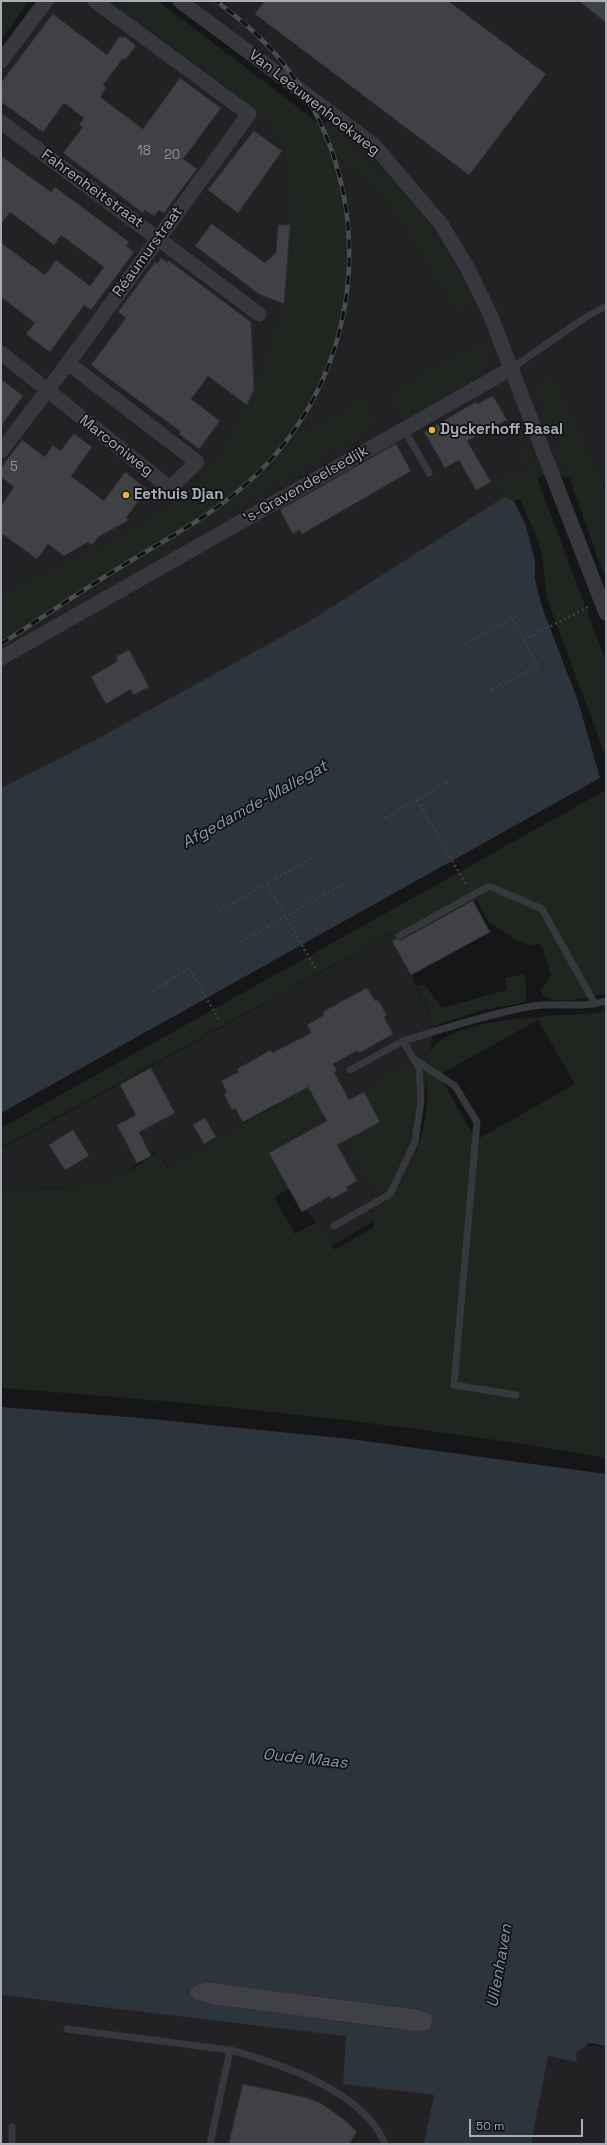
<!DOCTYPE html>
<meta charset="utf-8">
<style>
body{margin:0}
#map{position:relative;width:607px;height:2145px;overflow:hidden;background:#161618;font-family:"Space Grotesk",sans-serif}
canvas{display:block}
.frame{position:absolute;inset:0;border:2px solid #a8adb8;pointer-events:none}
.scale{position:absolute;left:469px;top:2119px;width:114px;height:18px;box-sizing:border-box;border:2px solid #a8adb8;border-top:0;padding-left:5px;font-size:12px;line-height:14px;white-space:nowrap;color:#a8adb8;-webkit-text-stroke:3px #111113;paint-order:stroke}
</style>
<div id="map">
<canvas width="607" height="2145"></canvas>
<div class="frame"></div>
<div class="scale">50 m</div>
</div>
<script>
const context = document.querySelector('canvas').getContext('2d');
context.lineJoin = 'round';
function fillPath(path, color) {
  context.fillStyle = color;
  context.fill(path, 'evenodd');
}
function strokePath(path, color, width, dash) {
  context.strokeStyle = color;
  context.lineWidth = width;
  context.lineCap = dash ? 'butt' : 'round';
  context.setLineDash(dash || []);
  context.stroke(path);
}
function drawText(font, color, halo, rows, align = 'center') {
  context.font = font + ' "Space Grotesk",sans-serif';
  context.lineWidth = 3.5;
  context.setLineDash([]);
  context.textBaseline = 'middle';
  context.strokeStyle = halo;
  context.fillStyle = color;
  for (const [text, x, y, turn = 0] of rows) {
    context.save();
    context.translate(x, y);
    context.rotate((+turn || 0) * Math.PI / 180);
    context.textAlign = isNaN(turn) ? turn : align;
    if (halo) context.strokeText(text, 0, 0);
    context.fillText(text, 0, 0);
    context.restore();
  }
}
const built = new Path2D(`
 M 43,1 L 114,1 L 260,103 L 291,155 L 331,118 L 179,1 L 606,1 L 606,484 L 602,486 L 547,473 L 504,497 L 308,622 L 95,740 L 1,788 L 1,57 Z
 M 392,933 L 434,1026 L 414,1168 L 371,1223 L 333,1245 L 283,1180 L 224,1222 L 305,1086 L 170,1168 L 155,1151 L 122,1175 L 84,1186 L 1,1191 L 1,1148 L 3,1148 Z
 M 1,1994 L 606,2047 L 606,2144 L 1,2144 Z`);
const green = new Path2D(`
 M 4,1 L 29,1 L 3,37 L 1,35 L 1,9 Z
 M 115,1 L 158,1 L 350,147 L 388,180 L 415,209 L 437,240 L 460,279 L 470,304 L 455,310 C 425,258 390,186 336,156 C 338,174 344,191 346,209 C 353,275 347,342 313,401 C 304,416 292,431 283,446 L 364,399 L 377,425 L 1,641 L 1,595 L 99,549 L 144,524 L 181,497 L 218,458 L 250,402 L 264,370 L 285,307 L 291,252 L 292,204 L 289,163 L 272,126 L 259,110 Z
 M 485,339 C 488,353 489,361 480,373 L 408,414 L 395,410 L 391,404 L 398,390 Z
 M 551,376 L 606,492 L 606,580 L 537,388 L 540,380 Z
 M 520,449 L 530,451 L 533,455 L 530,459 L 606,662 L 606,757 L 549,604 C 544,586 545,569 541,551 C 537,534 527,516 520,499 L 514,501 L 504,497 L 496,482 L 508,474 L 530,477 Z
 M 606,790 L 606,993 C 587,997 560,1006 543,996 L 541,990 L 551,975 L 541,943 L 531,946 L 515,939 L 488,921 L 477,901 L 397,944 L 391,933 L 1,1148 L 1,1128 Z
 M 524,974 L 526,983 L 526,1002 L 482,1010 L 434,1026 L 417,986 L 424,984 L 442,1008 L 507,990 L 505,978 Z
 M 606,1010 L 606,1458 C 406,1423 203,1403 1,1388 L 1,1189 C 42,1190 83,1190 121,1175 C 134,1169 146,1160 158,1152 L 168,1168 L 307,1087 L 325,1117 L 268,1149 L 290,1188 L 276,1196 L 275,1199 L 295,1234 L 318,1221 L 335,1250 L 374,1227 C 371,1210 390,1200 398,1187 C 403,1180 408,1171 412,1163 C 422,1139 429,1110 427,1084 C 427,1076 424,1068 422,1060 C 428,1054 433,1047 439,1042 C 470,1017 556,1016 597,1013 ZM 538,1020 L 575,1084 L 476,1140 L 439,1075 Z
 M 405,1065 L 411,1068 C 416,1106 414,1135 397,1169 C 392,1180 388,1189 376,1194 L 344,1140 L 381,1119 L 365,1090 Z`);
const water = new Path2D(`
 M 504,497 L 514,501 L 526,526 L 535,561 L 535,580 L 542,607 L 578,701 L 600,778 L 1,1113 L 1,788 L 95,740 L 308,622 Z
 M 1,1407 L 141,1418 L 350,1439 L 606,1474 L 606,2046 L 589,2043 L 576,2053 L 577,2062 L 548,2056 L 531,2144 L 424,2144 L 434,2095 L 343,2084 L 346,2036 L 1,1995 Z`);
const building = new Path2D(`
 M 265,1 L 448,1 L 546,74 L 469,175 L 255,14 Z
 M 579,1 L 606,1 L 606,22 Z
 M 53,14 L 107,55 L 120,36 L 123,38 L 124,36 L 136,46 L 125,60 L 123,58 L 103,85 L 106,88 L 100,97 L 143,129 L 180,78 L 221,108 L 183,159 L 197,169 L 164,213 L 159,210 L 154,216 L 145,210 L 143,213 L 63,153 L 83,127 L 79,125 L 84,118 L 64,103 L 43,132 L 1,102 L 1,83 Z
 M 254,131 L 282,151 L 238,213 L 208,190 Z
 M 1,156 L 51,192 L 55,187 L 129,242 L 126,246 L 134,252 L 91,310 L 84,305 L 50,352 L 26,334 L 35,323 L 1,297 L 1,243 L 45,275 L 56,260 L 90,286 L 104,267 L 61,235 L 54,245 L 10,212 L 1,224 Z
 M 212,224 L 265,263 L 276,253 L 278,225 L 290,225 L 284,304 L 259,294 L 195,246 Z
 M 161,258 L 167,263 L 168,260 L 251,322 L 254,389 L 247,405 L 208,376 L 191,399 L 220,421 L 199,449 L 179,434 L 181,432 L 91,365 L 126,318 L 118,312 L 155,262 L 157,264 Z
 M 1,379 L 23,396 L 1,426 Z
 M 493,396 L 507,420 L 467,441 L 491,482 L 476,490 L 459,460 L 445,468 L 424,432 L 476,402 L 477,404 Z
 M 74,434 L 92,447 L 71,476 L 104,501 L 125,472 L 147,489 L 126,518 L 129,520 L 98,537 L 92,545 L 88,542 L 64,556 L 48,544 L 37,559 L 1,533 L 1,506 L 14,487 L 1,477 L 1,468 L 22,440 L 45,457 L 53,445 L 60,451 Z
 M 396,444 L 411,471 L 302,534 L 300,530 L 293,534 L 280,510 Z
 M 129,650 L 149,687 L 133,695 L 131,689 L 106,704 L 91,677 L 118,661 L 116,657 Z
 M 473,901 L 490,932 L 411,975 L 392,941 L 395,939 L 401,940 Z
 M 367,988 L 375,1001 L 378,1000 L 387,1015 L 384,1017 L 393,1034 L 359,1053 L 358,1050 L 333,1064 L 337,1071 L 334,1072 L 349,1100 L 364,1092 L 380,1122 L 337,1145 L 357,1181 L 346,1187 L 348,1190 L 332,1199 L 330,1196 L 302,1212 L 269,1153 L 327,1121 L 308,1087 L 243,1122 L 235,1108 L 232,1110 L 224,1094 L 227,1092 L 221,1081 L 239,1072 L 237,1069 L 271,1050 L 272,1053 L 311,1033 L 307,1025 L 324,1015 L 323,1012 Z
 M 151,1068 L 175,1113 L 139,1132 L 151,1156 L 137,1163 L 117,1125 L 136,1115 L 120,1085 Z
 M 205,1118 L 216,1137 L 204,1144 L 193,1125 Z
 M 73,1130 L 89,1156 L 65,1170 L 49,1145 Z
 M 207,1982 L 416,2009 L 433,2015 L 431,2029 L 419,2032 L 215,2005 L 197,2001 L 190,1995 L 190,1989 L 198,1984 Z
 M 243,2084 L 308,2098 L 322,2104 L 346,2121 L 357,2132 L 349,2144 L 229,2144 Z`);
const path = new Path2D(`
 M 524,640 L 588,607
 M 460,647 L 512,618 L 538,666 L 487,692
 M 417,800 L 467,886
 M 385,818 L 449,781
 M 267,884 L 315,968
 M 219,911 L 312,858
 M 241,942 L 345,883
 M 153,991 L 189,968 L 219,1020`);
const service = new Path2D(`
 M 512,368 L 586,317 L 606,306
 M 404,429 L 429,473
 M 399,936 L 489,886 L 542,909 L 595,1004
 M 415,1060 L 455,1086 L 477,1122 L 454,1385 L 516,1395
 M 350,1070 L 403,1041
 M 334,1226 L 390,1194 L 415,1142 L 421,1100 L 419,1068 L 403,1041 C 446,1028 489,1014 533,1006 C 557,1002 582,1009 606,1001
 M 67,2029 L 230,2050 L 210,2144
 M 230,2050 C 281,2064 364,2091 385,2144
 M 12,2144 L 12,2127`);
const minor = new Path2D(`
 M 180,1 L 374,145 L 441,224 L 468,269 L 489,312 L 606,613
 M 1,61 L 46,1
 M 1,122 L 259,314
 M 1,353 L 170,488 L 197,462 L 68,363
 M 1,451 L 68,363 L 249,114 L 95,1
 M 1,658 L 512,368`);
const rail = new Path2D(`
 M 1,644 C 43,617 84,589 127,563 C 171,536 220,511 257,474 C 369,365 381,184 282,62 C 263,38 240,19 216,1`);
const markers = [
 [432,430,4,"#f2b134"],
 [126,495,4,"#f2b134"]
];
const numberNames = [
 ["18",144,151],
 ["20",172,155],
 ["5",14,467]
];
const streetNames = [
 ["Van Leeuwenhoekweg",314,103,38],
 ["Fahrenheitstraat",92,189,36],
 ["Réaumurstraat",148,252,-54],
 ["Marconiweg",116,446,38],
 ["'s-Gravendeelsedijk",306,485,-30]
];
const poiNames = [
 ["Dyckerhoff Basal",440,430],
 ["Eethuis Djan",134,495]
];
const waterNames = [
 ["Afgedamde-Mallegat",255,805,-29],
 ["Oude Maas",305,1759,6],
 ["Uilenhaven",500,1966,-80]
];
fillPath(built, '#222225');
fillPath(green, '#1e261f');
fillPath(water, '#2c353c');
fillPath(building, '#404145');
strokePath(building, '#303034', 1);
strokePath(path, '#3d3f44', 2.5, [2, 3]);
strokePath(service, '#37383d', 7);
strokePath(minor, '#37383d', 15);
strokePath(rail, '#4a4c52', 4.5);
strokePath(rail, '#111113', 3, [9]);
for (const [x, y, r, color] of markers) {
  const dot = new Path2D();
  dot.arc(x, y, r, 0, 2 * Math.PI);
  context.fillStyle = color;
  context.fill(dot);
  strokePath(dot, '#111113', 1.5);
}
drawText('13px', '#8e929b', null, numberNames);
drawText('15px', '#a8adb8', '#111113', streetNames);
drawText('bold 15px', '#a8adb8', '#111113', poiNames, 'left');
drawText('italic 16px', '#7f9bb3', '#111113', waterNames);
</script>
